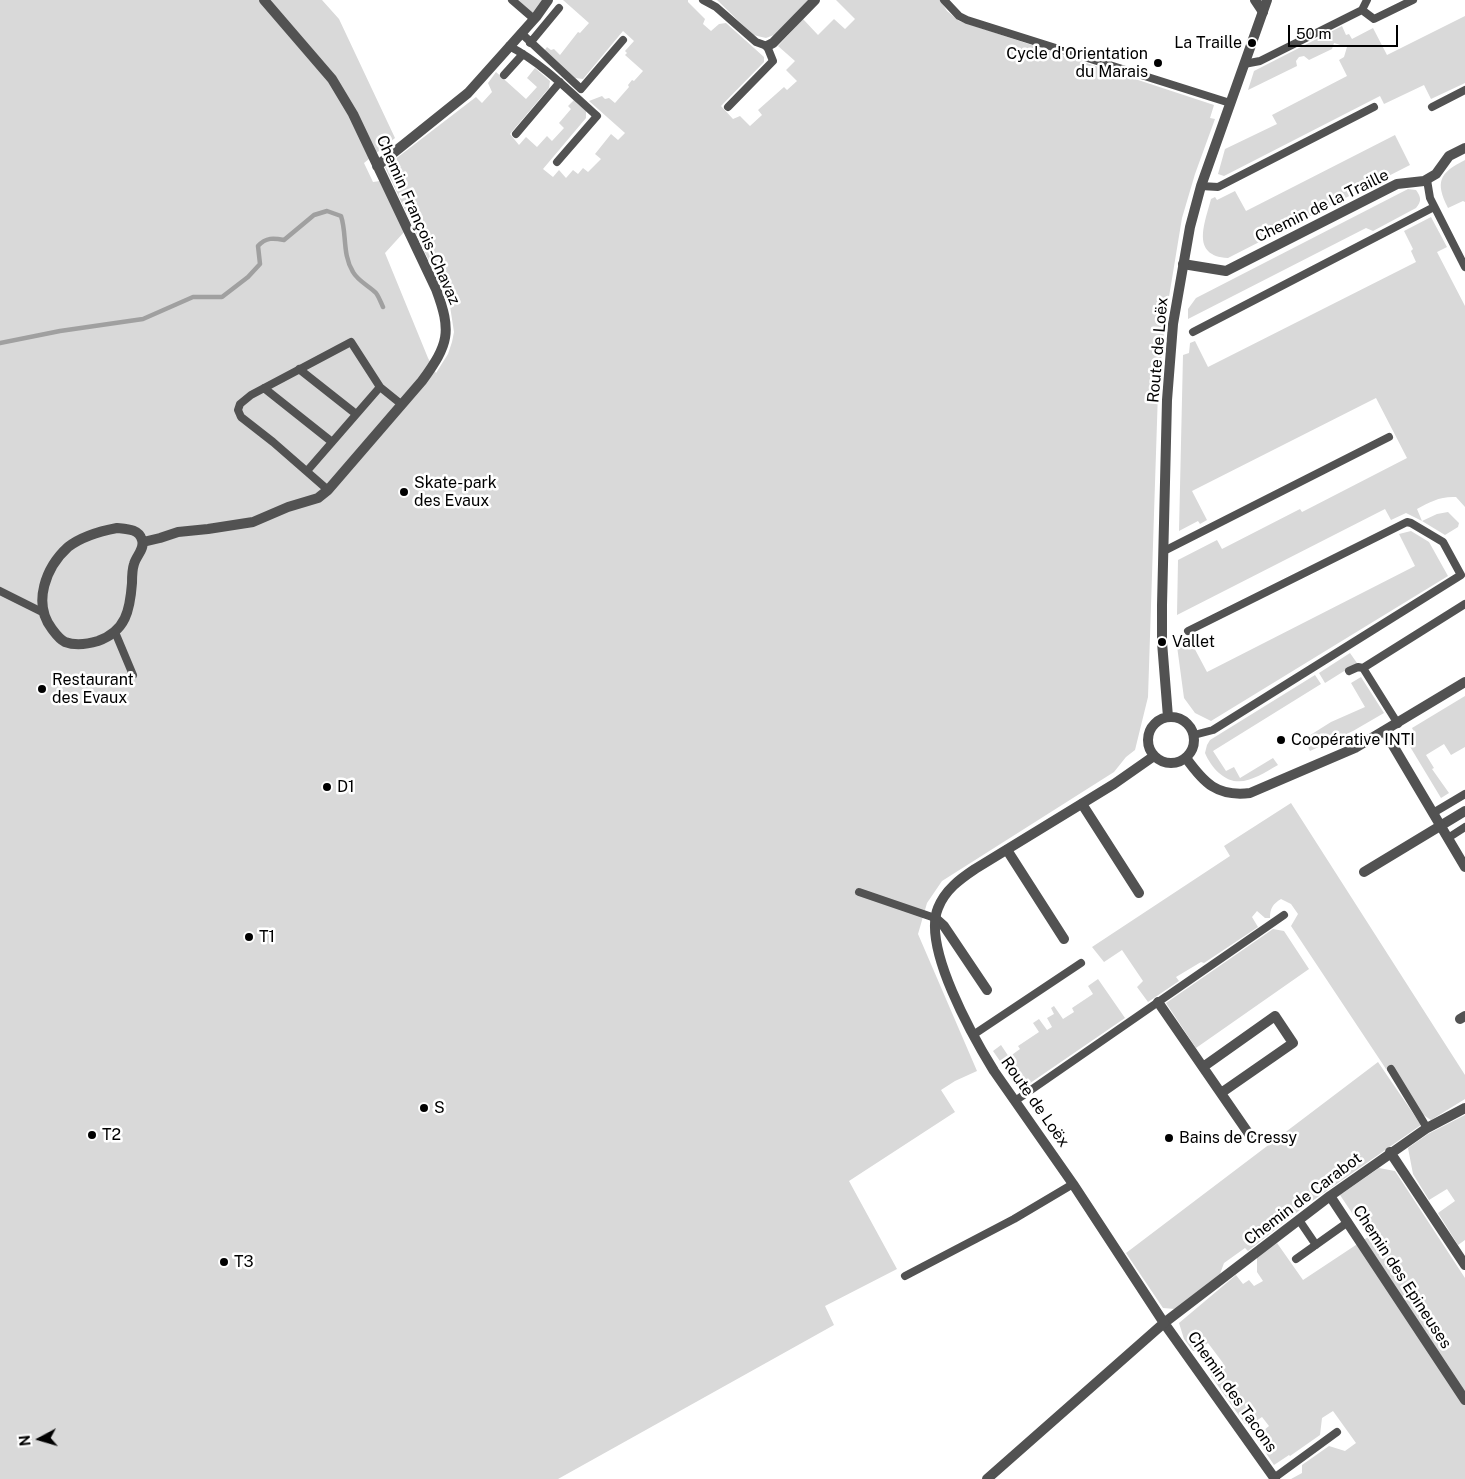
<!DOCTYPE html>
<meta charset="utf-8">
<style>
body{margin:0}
#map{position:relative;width:1465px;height:1479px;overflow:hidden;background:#fff;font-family:"Public Sans",sans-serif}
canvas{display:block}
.north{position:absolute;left:15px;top:1414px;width:50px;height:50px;-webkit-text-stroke:4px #fff;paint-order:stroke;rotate:264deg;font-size:14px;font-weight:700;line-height:20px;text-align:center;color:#000}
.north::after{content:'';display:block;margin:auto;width:18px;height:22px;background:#000;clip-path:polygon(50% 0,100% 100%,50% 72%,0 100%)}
.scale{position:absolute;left:1288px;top:25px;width:110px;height:22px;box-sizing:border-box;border:2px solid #000;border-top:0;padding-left:6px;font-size:15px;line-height:18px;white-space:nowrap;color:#000;-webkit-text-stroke:4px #fff;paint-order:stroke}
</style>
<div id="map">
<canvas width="1465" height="1479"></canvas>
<div class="north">N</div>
<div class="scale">50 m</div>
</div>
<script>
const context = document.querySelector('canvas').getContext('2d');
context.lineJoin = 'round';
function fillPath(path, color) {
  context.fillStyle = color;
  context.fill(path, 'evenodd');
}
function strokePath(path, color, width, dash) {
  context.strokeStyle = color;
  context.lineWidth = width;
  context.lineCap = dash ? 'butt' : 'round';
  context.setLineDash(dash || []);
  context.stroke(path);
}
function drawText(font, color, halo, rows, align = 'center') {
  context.font = font + ' "Public Sans",sans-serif';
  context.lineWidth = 5;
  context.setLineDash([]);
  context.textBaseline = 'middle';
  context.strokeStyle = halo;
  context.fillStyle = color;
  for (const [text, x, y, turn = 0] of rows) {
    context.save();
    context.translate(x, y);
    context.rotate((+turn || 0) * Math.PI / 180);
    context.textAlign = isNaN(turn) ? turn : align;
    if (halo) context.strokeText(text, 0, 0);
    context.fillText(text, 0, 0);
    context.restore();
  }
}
const green = new Path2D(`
 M 0,0 L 322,0 L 339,19 L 395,138 L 364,163 L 373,182 L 380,181 L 405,231 L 385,253 L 428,358 L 436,373 L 448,354 L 452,342 L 454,332 L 450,306 L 385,167 L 476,97 L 482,103 L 492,92 L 488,83 L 496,72 L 526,99 L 537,87 L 527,78 L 535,68 L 550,81 L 549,88 L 510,134 L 519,145 L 526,137 L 537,147 L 547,136 L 552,141 L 564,128 L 559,123 L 571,109 L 568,106 L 574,100 L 586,111 L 586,118 L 543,169 L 553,177 L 559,170 L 566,178 L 573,170 L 578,174 L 583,168 L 588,172 L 601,159 L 595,154 L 611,134 L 618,140 L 625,133 L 589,101 L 602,96 L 605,99 L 609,98 L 615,103 L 629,87 L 628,85 L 632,80 L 634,81 L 643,71 L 625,55 L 627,53 L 625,51 L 634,41 L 623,31 L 583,79 L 575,78 L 544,51 L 547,47 L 551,50 L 554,49 L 560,55 L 578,32 L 580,33 L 589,23 L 563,0 L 688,0 L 688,2 L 705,19 L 703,24 L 711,31 L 719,24 L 726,23 L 764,57 L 764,62 L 721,106 L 733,119 L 740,116 L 750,126 L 762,115 L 758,110 L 784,87 L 787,90 L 797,81 L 786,70 L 795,61 L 778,46 L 803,19 L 818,35 L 834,19 L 845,29 L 855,19 L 836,0 L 940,0 L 947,11 L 959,21 L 1214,105 L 1210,118 L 1215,119 L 1195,174 L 1182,218 L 1165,321 L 1158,392 L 1148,697 L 1135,750 L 1126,757 L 1114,772 L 942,881 L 927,903 L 918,934 L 977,1071 L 955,1081 L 941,1090 L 955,1112 L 849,1181 L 897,1269 L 825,1306 L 834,1325 L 558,1479 L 0,1479 Z
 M 517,0 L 543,0 L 533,14 Z
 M 717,0 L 809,0 L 774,35 L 766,38 L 753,35 Z
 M 1465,16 L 1465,83 L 1431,99 L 1424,85 L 1384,104 L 1380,96 L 1224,176 L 1218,174 L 1225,149 L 1277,124 L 1272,115 L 1347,76 L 1339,60 L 1344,57 L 1347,47 L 1334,43 L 1332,49 L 1309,60 L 1304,56 L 1299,57 L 1296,61 L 1297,66 L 1248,90 L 1254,71 L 1342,26 L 1346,35 L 1349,34 L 1352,39 L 1373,28 L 1387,55 Z
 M 1395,135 L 1410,165 L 1228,258 C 1190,256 1205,223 1211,199 L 1215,197 L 1217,200 L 1235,191 L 1246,211 Z
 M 1465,160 L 1465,202 L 1463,201 L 1448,208 C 1435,182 1439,173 1465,160 Z
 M 1408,189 L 1416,190 C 1421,197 1422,201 1416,208 L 1373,231 L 1366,228 L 1188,319 L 1188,309 L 1196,298 Z
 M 1431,217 L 1447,247 L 1437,252 L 1465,306 L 1465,507 L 1456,497 C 1441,496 1429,502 1417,509 L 1422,521 L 1437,514 L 1448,512 L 1459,523 L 1458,527 L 1445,535 L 1422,521 L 1406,513 L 1391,520 L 1385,509 L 1177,615 L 1178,560 L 1217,540 L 1222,549 L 1300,509 L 1302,512 L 1306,510 L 1407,458 L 1376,398 L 1192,491 L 1207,520 L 1200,524 L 1198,521 L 1179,531 L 1183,355 L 1189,353 L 1190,343 L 1195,341 L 1208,367 L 1416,262 L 1411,251 L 1413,249 L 1404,231 Z
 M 1411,531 L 1429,542 L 1448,576 L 1211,721 L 1195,713 L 1184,698 L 1177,646 L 1190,640 L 1207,672 L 1415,566 L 1399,534 Z
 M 1350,653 L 1357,663 L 1325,683 L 1319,673 Z
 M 1315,675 L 1321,684 L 1213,751 L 1226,771 L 1234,767 L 1240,778 L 1273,758 L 1278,765 C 1258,776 1239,791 1219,773 C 1213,768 1208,760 1205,753 L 1207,745 L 1210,740 Z
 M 1361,677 L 1384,713 L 1353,731 L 1310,751 L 1304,739 L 1331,722 L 1365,707 L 1351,683 Z
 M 1465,696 L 1465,747 L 1451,755 L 1444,744 L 1426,755 L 1434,768 L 1432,769 L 1449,793 L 1441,798 L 1406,740 L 1415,734 L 1412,728 Z
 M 1291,803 L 1465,1075 L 1465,1099 L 1431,1120 L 1422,1114 L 1393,1066 L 1386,1069 L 1291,926 L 1298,914 L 1291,904 L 1281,899 C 1273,904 1270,908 1270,918 L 1265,918 L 1257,911 L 1252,917 L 1258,927 L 1204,963 L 1201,962 L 1176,977 L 1179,981 L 1148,1002 L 1137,987 L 1143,981 L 1122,950 L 1104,962 L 1092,947 L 1230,856 L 1224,846 Z
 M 1273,929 L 1284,931 L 1309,969 L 1196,1048 L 1166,1003 Z
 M 1098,979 L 1125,1018 L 1020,1090 L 993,1051 L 1001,1045 L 1009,1057 L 1020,1049 L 1018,1046 L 1039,1032 L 1033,1023 L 1039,1019 L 1047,1030 L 1052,1027 L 1047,1018 L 1054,1014 L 1051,1008 L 1054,1006 L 1063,1019 L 1074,1012 L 1072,1008 L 1093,994 L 1088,986 Z
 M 1378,1062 L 1421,1125 L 1305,1206 L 1248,1251 L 1245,1248 L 1224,1263 L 1220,1274 L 1175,1309 L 1163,1308 L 1126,1253 Z
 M 1465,1115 L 1465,1240 L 1458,1245 L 1438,1213 L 1455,1201 L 1447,1189 L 1429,1200 L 1413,1174 L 1408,1148 L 1428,1134 Z
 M 1379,1168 L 1395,1171 L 1465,1278 L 1465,1479 L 1291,1479 L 1302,1473 L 1302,1465 L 1329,1446 L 1345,1451 L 1356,1443 L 1333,1411 L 1322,1418 L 1320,1435 L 1290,1456 L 1289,1455 L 1274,1465 L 1257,1440 L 1257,1436 L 1269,1426 L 1262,1417 L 1250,1425 L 1245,1424 L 1211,1376 L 1212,1371 L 1223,1363 L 1208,1343 L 1198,1351 L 1193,1351 L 1184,1339 L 1179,1323 L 1236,1275 L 1243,1284 L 1249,1280 L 1254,1286 L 1263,1281 L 1257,1272 L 1257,1257 L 1277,1243 L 1303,1280 L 1368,1237 L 1340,1195 Z`);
const stream = new Path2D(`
 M 0,343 L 60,331 L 143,319 L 193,297 L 222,297 L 248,277 L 260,264 L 258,246 C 266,237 274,238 284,240 L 314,215 L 327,211 L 341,216 C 347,234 342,254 353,272 C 358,281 369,286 376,293 C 379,297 381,303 383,307`);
const service = new Path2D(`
 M 512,0 L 534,19
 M 703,0 L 716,7 L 756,42 L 767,46 L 773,61 L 728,107
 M 944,0 L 959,16 L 967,20 L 1230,103
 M 1362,10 L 1374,19 L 1413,0
 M 521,33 L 581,89 L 623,40
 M 530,43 L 559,8
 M 509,46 C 542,63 569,91 597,116 L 557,162
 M 1244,64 L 1260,61 L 1362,10 L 1367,0
 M 504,75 L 523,54
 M 1432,107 L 1465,90
 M 516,134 L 560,82
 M 1427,180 L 1430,198 L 1465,267
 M 1201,186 L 1218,187 L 1374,107
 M 1193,332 L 1434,207
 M 299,369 L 356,414
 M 264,388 L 332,442
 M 307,471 L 380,387
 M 328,490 L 273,442 L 241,417 L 238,410 L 240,404 L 251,395 L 351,342 L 380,387 L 401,404
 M 1164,551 L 1389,437
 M 0,591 L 44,613
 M 1188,631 L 1407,522 L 1411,523 L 1443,542 L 1461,575 L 1213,730 L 1194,735
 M 115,632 L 133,675
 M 1349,671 L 1358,667 L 1363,668
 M 1398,724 L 1363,668 L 1465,604
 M 1433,813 L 1465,794
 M 1448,838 L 1465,827
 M 859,892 L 935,918
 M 973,1035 L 1081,963
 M 1391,1069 L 1427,1128
 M 1015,1101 L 1284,915
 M 1299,1220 L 1316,1245
 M 1296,1259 L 1348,1222
 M 905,1276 L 1014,1219 L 1073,1184
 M 1274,1478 L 1337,1432`);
const pedestrian = new Path2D(`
 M 1255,0 L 1263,12
 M 1082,804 L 1139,893
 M 1007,850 L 1064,939
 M 1364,872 L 1465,811
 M 935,918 L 944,926 L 987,990
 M 1158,1002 L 1249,1134
 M 1460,1019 L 1465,1016
 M 1203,1067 L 1275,1016 L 1293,1043 L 1221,1093`);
const minor = new Path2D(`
 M 767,46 L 773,43 L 815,0
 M 377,166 L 468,93 L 536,17 L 548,0
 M 1183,264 L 1226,271 L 1397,184 L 1424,181 L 1436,174 L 1449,156 L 1465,148
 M 117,528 C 127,529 139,529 142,540 C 145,549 136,556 134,564 C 132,570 132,577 132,583 C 130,610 126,631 98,641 C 88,644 76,646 65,642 C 59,639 55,633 52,629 C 32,603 46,567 68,547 C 81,537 101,531 117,528 Z
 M 143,542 L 160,538 L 178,532 L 208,529 L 253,522 L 288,507 L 318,498 L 328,490 L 422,381 C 449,344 452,332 436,289 L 353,114 L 332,79 L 264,0
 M 1385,732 L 1465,867
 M 1186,758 C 1204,783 1217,797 1250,793 L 1355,748 L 1465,682
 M 1390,1152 L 1465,1265
 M 1330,1196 L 1465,1400
 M 1275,1479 L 1164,1323 L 1330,1196 L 1427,1128 L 1465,1108`);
const tertiary = new Path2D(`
 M1148 740a23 23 0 1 1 46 0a23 23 0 1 1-46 0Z
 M 1168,717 L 1162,642 L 1162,605 L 1167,400 L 1173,324 L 1190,227 L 1201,186 L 1267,0
 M 987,1479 L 1164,1323 L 1073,1184 L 994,1071 C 973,1037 922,947 938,908 C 945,890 960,879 975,869 L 1114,784 L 1154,756`);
const markers = [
 [1252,43,5,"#000"],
 [1158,63,5,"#000"],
 [404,492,5,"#000"],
 [1162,642,5,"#000"],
 [42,689,5,"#000"],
 [1281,740,5,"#000"],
 [327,787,5,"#000"],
 [249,937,5,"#000"],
 [424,1108,5,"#000"],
 [92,1135,5,"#000"],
 [1169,1138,5,"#000"],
 [224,1262,5,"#000"]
];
const poiNames = [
 ["La Traille",1242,43,"right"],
 ["Cycle d'Orientation",1148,54,"right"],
 ["du Marais",1148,72,"right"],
 ["Skate-park",414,483],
 ["des Evaux",414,501],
 ["Vallet",1172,642],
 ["Restaurant",52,680],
 ["des Evaux",52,698],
 ["Coopérative INTI",1291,740],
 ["D1",337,787],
 ["T1",259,937],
 ["S",434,1108],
 ["T2",102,1135],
 ["Bains de Cressy",1179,1138],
 ["T3",234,1262]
];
const streetNames = [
 ["Chemin de la Traille",1322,206,-26],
 ["Chemin François-Chavaz",418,220,66],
 ["Route de Loëx",1158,350,-85],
 ["Route de Loëx",1035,1102,55],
 ["Chemin de Carabot",1303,1199,-37],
 ["Chemin des Epineuses",1402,1277,57],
 ["Chemin des Tacons",1232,1392,55]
];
fillPath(green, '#d9d9d9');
strokePath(stream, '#a0a0a0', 4.5);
strokePath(service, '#525252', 8);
strokePath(pedestrian, '#525252', 10);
strokePath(minor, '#525252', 10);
strokePath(tertiary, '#525252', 10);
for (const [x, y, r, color] of markers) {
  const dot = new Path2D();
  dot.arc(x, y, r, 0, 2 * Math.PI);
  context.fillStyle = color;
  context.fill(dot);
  strokePath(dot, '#fff', 2);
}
drawText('16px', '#000', '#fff', poiNames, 'left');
drawText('16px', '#000', '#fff', streetNames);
</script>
